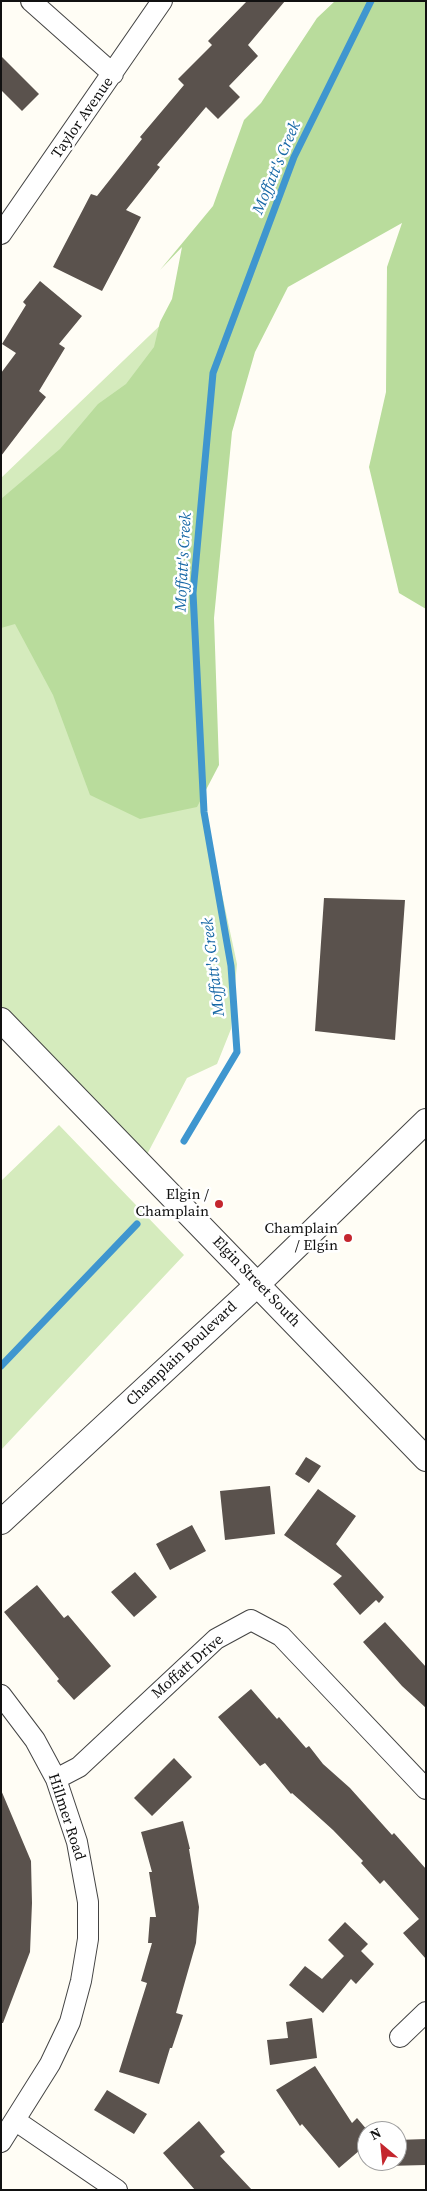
<!DOCTYPE html>
<style>
body{margin:0}
#map{position:relative;width:427px;height:2191px;overflow:hidden;background:#fffdf5;font-family:"Source Serif 4",serif}
canvas{display:block}
.frame{position:absolute;inset:0;border:2px solid #111;pointer-events:none}
.north{position:absolute;left:357px;top:2121px;width:50px;height:50px;box-sizing:border-box;background:#fff;border:1px solid #a0a0a0;border-radius:50%;rotate:332deg;font-size:14px;font-weight:700;line-height:20px;text-align:center;color:#111}
.north::after{content:'';display:block;margin:auto;width:18px;height:22px;background:#c4262e;clip-path:polygon(50% 0,100% 100%,50% 72%,0 100%)}
</style>
<div id="map">
<canvas width="427" height="2191"></canvas>
<div class="frame"></div>
<div class="north">N</div>
</div>
<script>
const context = document.querySelector('canvas').getContext('2d');
context.lineJoin = 'round';
function fillPath(path, color) {
  context.fillStyle = color;
  context.fill(path, 'evenodd');
}
function strokePath(path, color, width, dash) {
  context.strokeStyle = color;
  context.lineWidth = width;
  context.lineCap = dash ? 'butt' : 'round';
  context.setLineDash(dash || []);
  context.stroke(path);
}
function drawText(font, color, halo, rows, align = 'center') {
  context.font = font + ' "Source Serif 4",serif';
  context.lineWidth = 5;
  context.setLineDash([]);
  context.textBaseline = 'middle';
  context.strokeStyle = halo;
  context.fillStyle = color;
  for (const [text, x, y, turn = 0] of rows) {
    context.save();
    context.translate(x, y);
    context.rotate((+turn || 0) * Math.PI / 180);
    context.textAlign = isNaN(turn) ? turn : align;
    if (halo) context.strokeText(text, 0, 0);
    context.fillText(text, 0, 0);
    context.restore();
  }
}
const green = new Path2D(`
 M 222,266 L 194,583 L 207,824 L 237,964 L 231,1029 L 217,1064 L 187,1078 L 142,1164 L 1,1018 L 1,478 Z
 M 59,1125 L 184,1255 L 1,1450 L 1,1181 Z`);
const forest = new Path2D(`
 M 335,1 L 426,1 L 426,609 L 399,593 L 369,467 L 386,392 L 387,267 L 402,223 L 288,287 L 255,352 L 232,432 L 214,618 L 219,765 L 197,807 L 140,819 L 90,795 L 53,695 L 15,624 L 1,628 L 1,499 L 60,449 L 98,404 L 126,384 L 154,347 L 160,322 L 172,299 L 182,247 L 160,270 L 213,206 L 244,120 L 261,103 L 317,18 Z`);
const stream = new Path2D(`
 M 184,1141 L 237,1052 L 231,966 L 204,812 L 193,593 L 213,373 L 294,157 L 371,1
 M 1,1366 L 137,1224`);
const building = new Path2D(`
 M 247,1 L 285,1 L 248,45 L 258,56 L 229,86 L 240,97 L 218,119 L 206,107 L 157,165 L 160,167 L 126,210 L 141,217 L 102,291 L 53,267 L 91,194 L 97,196 L 142,139 L 140,137 L 184,85 L 178,79 L 212,45 L 208,41 Z
 M 1,56 L 39,94 L 22,111 L 1,90 Z
 M 40,281 L 82,316 L 59,344 L 65,348 L 39,391 L 46,397 L 1,456 L 1,373 L 16,353 L 2,344 L 26,305 L 23,302 Z
 M 324,898 L 405,900 L 395,1040 L 315,1031 Z
 M 306,1457 L 321,1466 L 309,1483 L 295,1474 Z
 M 270,1486 L 275,1534 L 225,1540 L 220,1491 Z
 M 318,1489 L 356,1516 L 336,1544 L 384,1597 L 379,1603 L 376,1600 L 360,1615 L 333,1584 L 342,1576 L 284,1535 Z
 M 192,1525 L 206,1551 L 170,1570 L 156,1544 Z
 M 135,1572 L 157,1597 L 134,1617 L 111,1592 Z
 M 37,1585 L 64,1618 L 68,1615 L 111,1666 L 74,1700 L 57,1681 L 59,1679 L 4,1612 Z
 M 385,1622 L 426,1667 L 426,1708 L 402,1686 L 363,1642 Z
 M 251,1689 L 277,1719 L 279,1717 L 306,1748 L 309,1746 L 323,1764 L 350,1788 L 392,1835 L 394,1833 L 426,1869 L 426,1959 L 403,1933 L 419,1919 L 384,1880 L 380,1884 L 361,1863 L 363,1861 L 333,1830 L 292,1793 L 291,1794 L 265,1763 L 260,1766 L 218,1717 Z
 M 174,1758 L 192,1777 L 152,1816 L 134,1798 Z
 M 1,1790 L 31,1861 L 32,1903 L 30,1952 L 3,2023 L 1,2023 Z
 M 183,1821 L 190,1849 L 189,1849 L 199,1907 L 196,1943 L 176,2013 L 183,2015 L 172,2048 L 170,2048 L 159,2084 L 119,2072 L 147,1983 L 141,1981 L 152,1943 L 148,1943 L 150,1917 L 156,1917 L 149,1872 L 152,1872 L 141,1832 Z
 M 345,1922 L 368,1944 L 361,1951 L 374,1964 L 356,1984 L 351,1979 L 323,2013 L 289,1985 L 305,1966 L 322,1979 L 344,1956 L 328,1940 Z
 M 312,2018 L 317,2058 L 270,2065 L 267,2040 L 288,2038 L 286,2022 Z
 M 315,2066 L 352,2123 L 357,2118 L 368,2131 L 367,2144 L 339,2168 L 302,2124 L 300,2126 L 276,2090 Z
 M 107,2090 L 147,2114 L 134,2134 L 94,2110 Z
 M 199,2121 L 225,2152 L 220,2156 L 252,2190 L 195,2190 L 163,2153 Z
 M 426,2139 L 426,2165 L 386,2166 L 386,2161 L 397,2161 L 397,2140 Z`);
const minor = new Path2D(`
 M 31,1 L 113,74
 M 1,234 L 162,1
 M 1,1695 L 35,1740 L 56,1779 L 77,1842 L 88,1902 L 88,1939 L 81,1981 L 70,2022 L 50,2064 L 1,2142
 M 56,1779 L 79,1767 L 216,1639 L 251,1620 L 281,1636 L 426,1789
 M 400,2037 L 426,2012
 M 16,2121 L 117,2190`);
const tertiary = new Path2D(`
 M 1,1020 L 426,1459
 M 1,1522 L 258,1284 L 426,1121`);
const markers = [
 [219,1204,5,"#c4262e"],
 [348,1238,5,"#c4262e"]
];
const streetNames = [
 ["Taylor Avenue",83,118,-55],
 ["Elgin Street South",256,1282,46],
 ["Champlain Boulevard",182,1354,-43],
 ["Moffatt Drive",188,1667,-41],
 ["Hillmer Road",66,1817,72]
];
const poiNames = [
 ["Elgin /",209,1195],
 ["Champlain",209,1212],
 ["Champlain",338,1229],
 ["/ Elgin",338,1246]
];
const waterNames = [
 ["Moffatt's Creek",277,168,-67],
 ["Moffatt's Creek",184,562,-87],
 ["Moffatt's Creek",214,967,-97]
];
fillPath(green, '#d5ebbd');
fillPath(forest, '#b9dc9c');
strokePath(stream, '#3f96cf', 7);
fillPath(building, '#5a524d');
strokePath(minor, '#444', 22);
strokePath(tertiary, '#444', 26);
strokePath(minor, '#fff', 20);
strokePath(tertiary, '#fff', 24);
for (const [x, y, r, color] of markers) {
  const dot = new Path2D();
  dot.arc(x, y, r, 0, 2 * Math.PI);
  context.fillStyle = color;
  context.fill(dot);
  strokePath(dot, '#fff', 2);
}
drawText('15px', '#111', '#fff', streetNames);
drawText('15px', '#111', '#fff', poiNames, 'right');
drawText('italic 16px', '#1768a6', '#fff', waterNames);
</script>
